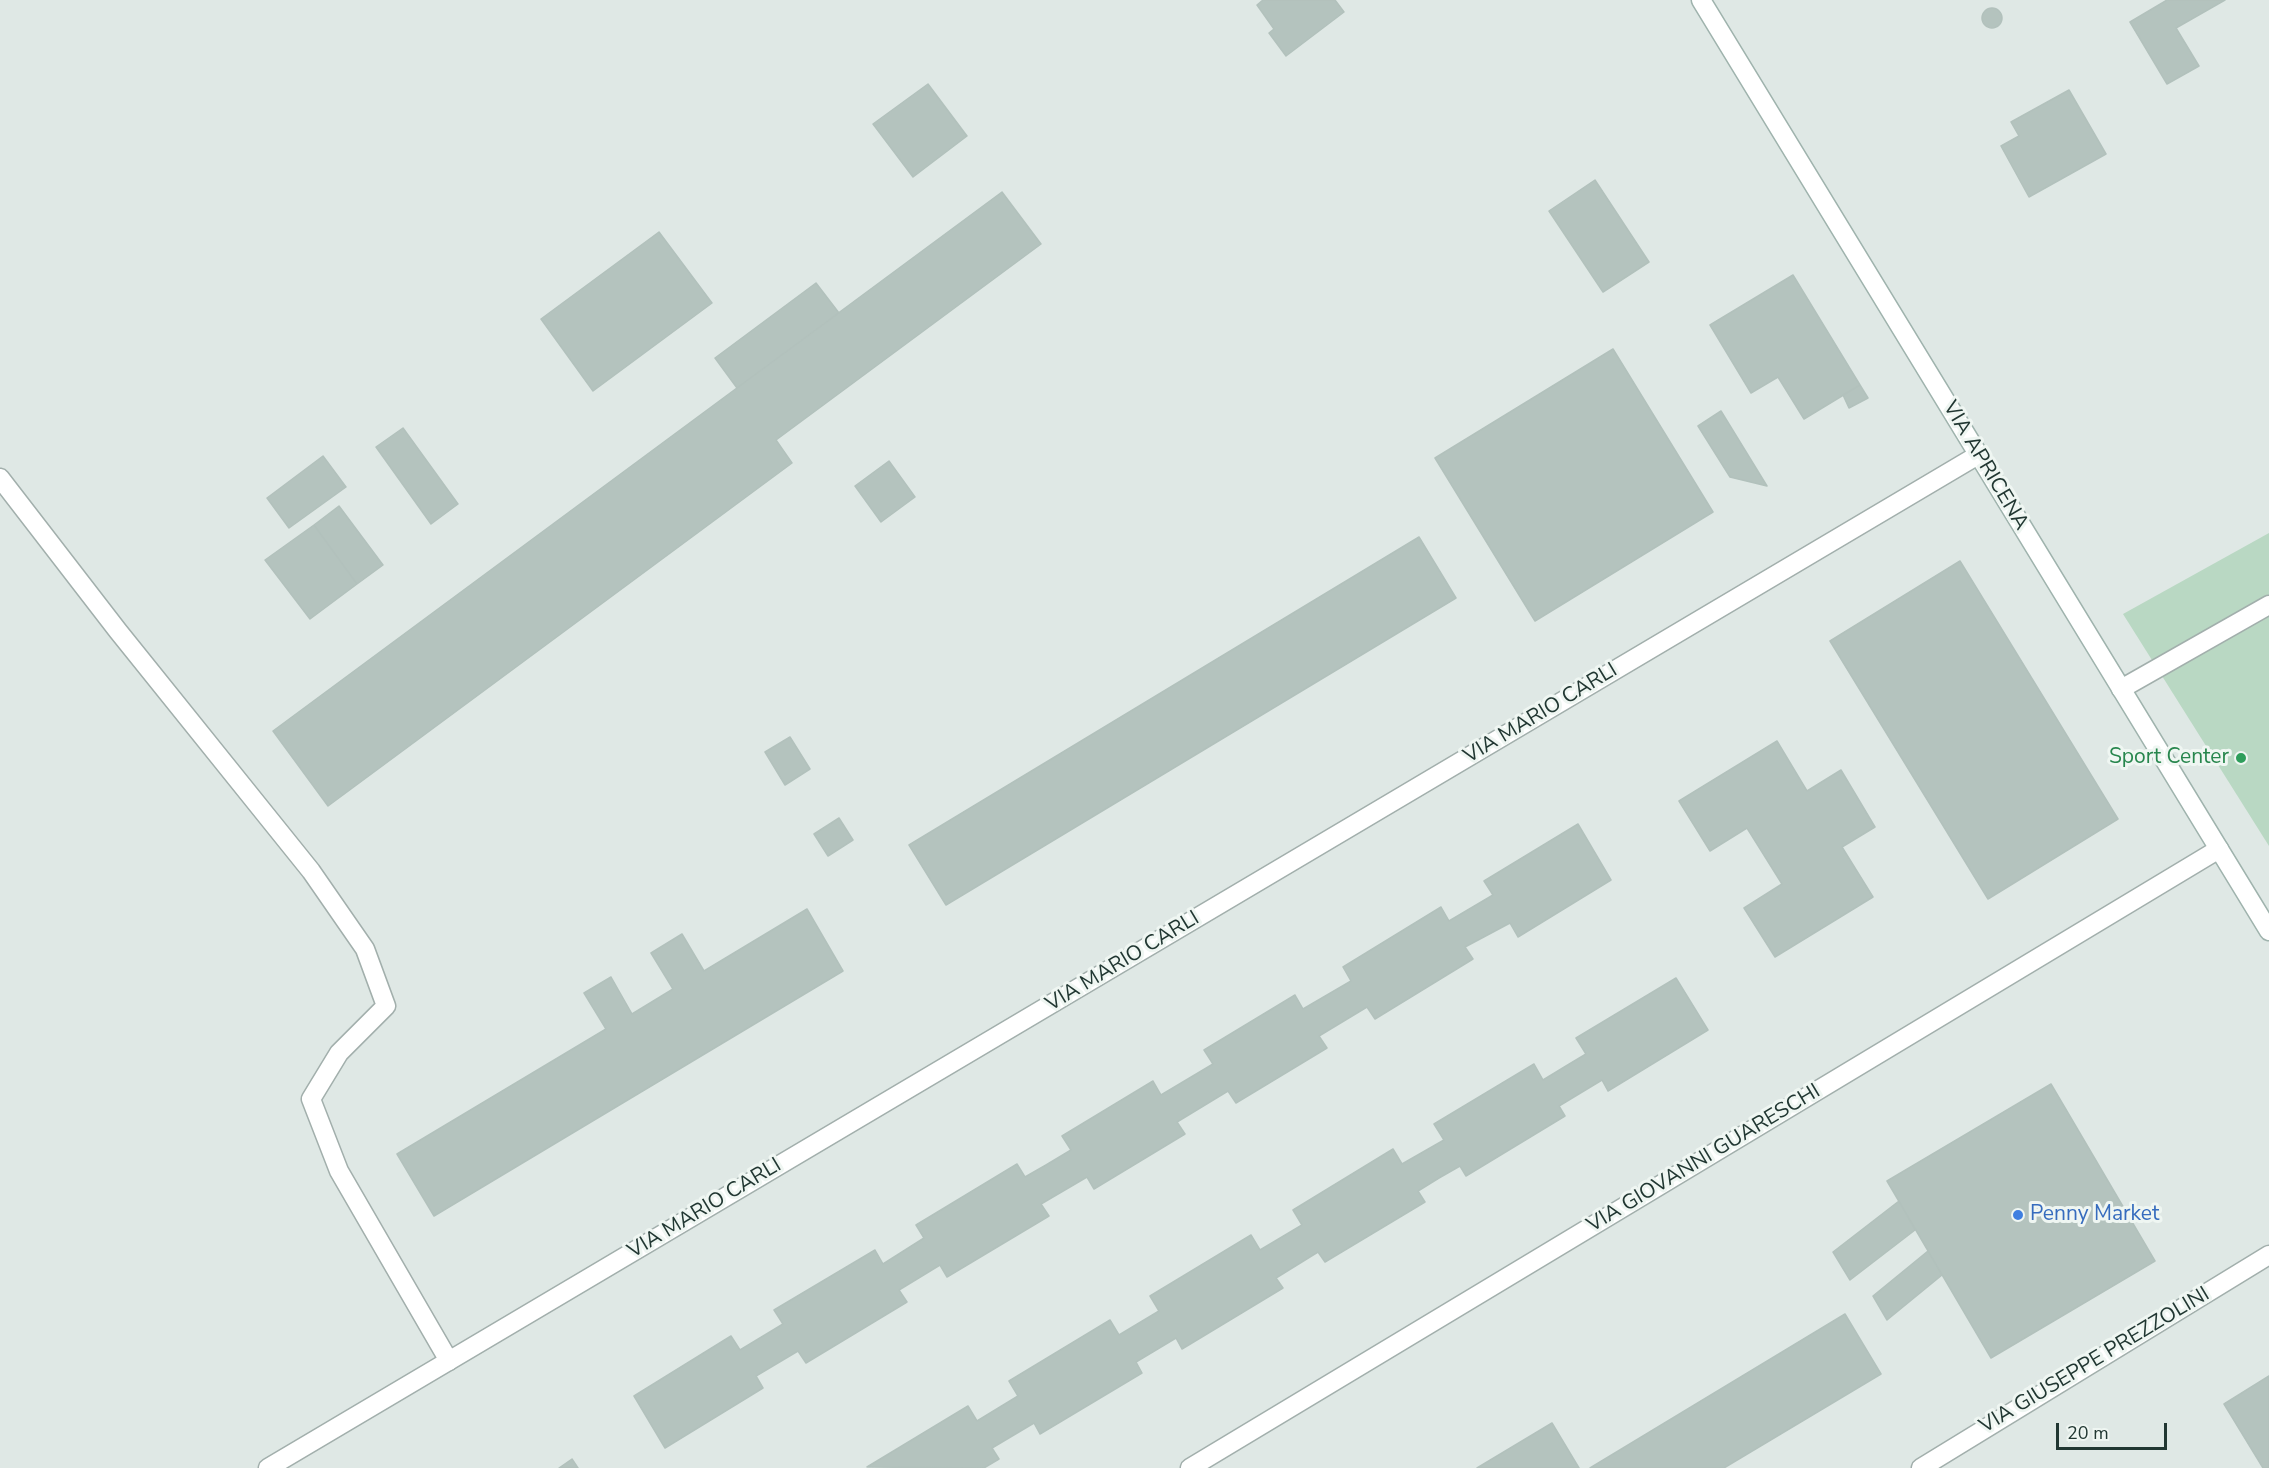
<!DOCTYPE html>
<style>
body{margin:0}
#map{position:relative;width:2269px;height:1468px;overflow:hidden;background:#dfe8e5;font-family:"Nunito Sans",sans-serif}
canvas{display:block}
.scale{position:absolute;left:2056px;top:1423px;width:111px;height:27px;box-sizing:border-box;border:3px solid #213732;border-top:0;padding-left:8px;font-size:18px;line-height:21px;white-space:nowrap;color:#213732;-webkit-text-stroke:4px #eff6f2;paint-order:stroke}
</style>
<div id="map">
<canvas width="2269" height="1468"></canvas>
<div class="scale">20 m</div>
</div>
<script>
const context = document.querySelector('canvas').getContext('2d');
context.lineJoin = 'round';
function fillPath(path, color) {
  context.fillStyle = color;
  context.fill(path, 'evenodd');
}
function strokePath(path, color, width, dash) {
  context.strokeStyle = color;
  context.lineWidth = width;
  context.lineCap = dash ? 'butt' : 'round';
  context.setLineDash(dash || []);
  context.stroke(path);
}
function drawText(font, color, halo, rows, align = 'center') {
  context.font = font + ' "Nunito Sans",sans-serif';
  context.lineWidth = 6;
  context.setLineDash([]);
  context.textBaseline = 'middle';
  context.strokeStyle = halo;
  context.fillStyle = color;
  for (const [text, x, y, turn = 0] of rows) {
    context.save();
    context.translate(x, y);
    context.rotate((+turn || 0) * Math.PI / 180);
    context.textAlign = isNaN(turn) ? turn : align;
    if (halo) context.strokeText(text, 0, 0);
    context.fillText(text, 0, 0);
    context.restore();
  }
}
const green = new Path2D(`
 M 2269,533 L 2269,846 L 2123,614 Z`);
const building = new Path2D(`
 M 1263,0 L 1335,0 L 1344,12 L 1286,56 L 1269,33 L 1274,29 L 1257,5 Z
 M 2167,0 L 2225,0 L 2176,28 L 2199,66 L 2167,84 L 2130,22 Z
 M1982 18a10 10 0 1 1 20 0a10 10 0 1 1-20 0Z
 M 928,84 L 967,136 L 913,177 L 873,124 Z
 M 2069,90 L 2106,154 L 2029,197 L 2001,146 L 2019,136 L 2011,122 Z
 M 1595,180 L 1649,262 L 1603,292 L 1549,211 Z
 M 1002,192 L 1041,244 L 776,440 L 792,463 L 328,806 L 273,731 Z
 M 659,232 L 712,303 L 593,391 L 541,319 Z
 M 1793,275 L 1860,385 L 1804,419 L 1778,377 L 1751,393 L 1710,325 Z
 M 816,283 L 839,313 L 737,388 L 715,358 Z
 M 1613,349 L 1713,512 L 1535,621 L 1435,458 Z
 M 1860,385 L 1868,398 L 1849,408 L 1843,395 Z
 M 1721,411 L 1767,486 L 1730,477 L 1698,426 Z
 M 403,428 L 458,504 L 431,524 L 376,447 Z
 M 323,456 L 346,487 L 289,528 L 267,498 Z
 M 889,461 L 915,497 L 881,522 L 855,486 Z
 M 339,506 L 383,565 L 357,584 L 314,525 Z
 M 314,525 L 357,584 L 310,619 L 265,560 Z
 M 1419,537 L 1456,598 L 946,905 L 909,845 Z
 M 1960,561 L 2118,819 L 1988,899 L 1830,641 Z
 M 790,737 L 810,769 L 785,785 L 765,752 Z
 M 1777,741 L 1807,791 L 1841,770 L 1875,827 L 1842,847 L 1873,897 L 1775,957 L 1744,908 L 1782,884 L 1747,828 L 1710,851 L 1679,801 Z
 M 839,818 L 853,840 L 828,856 L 814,834 Z
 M 1578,824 L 1611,880 L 1518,937 L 1510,923 L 1465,947 L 1473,959 L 1375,1019 L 1367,1007 L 1319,1036 L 1327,1048 L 1236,1103 L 1228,1091 L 1177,1122 L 1185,1134 L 1094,1189 L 1087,1177 L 1041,1204 L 1049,1216 L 947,1277 L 940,1265 L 899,1290 L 907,1302 L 806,1363 L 798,1351 L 756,1376 L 763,1388 L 665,1448 L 634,1396 L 731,1336 L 740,1350 L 783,1324 L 774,1310 L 875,1250 L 883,1264 L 924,1238 L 916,1225 L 1017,1164 L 1025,1177 L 1046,1165 L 1071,1150 L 1062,1136 L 1153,1081 L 1161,1095 L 1213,1064 L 1204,1050 L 1295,995 L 1303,1009 L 1351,981 L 1343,967 L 1441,907 L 1449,921 L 1493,895 L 1484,881 Z
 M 807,909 L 843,971 L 434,1216 L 397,1154 L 606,1029 L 584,993 L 611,977 L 632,1014 L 673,989 L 651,953 L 682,934 L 704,971 Z
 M 1676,978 L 1708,1030 L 1608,1091 L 1602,1080 L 1559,1106 L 1565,1116 L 1466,1176 L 1460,1166 L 1439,1178 L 1418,1191 L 1425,1202 L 1325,1262 L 1318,1252 L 1276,1278 L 1283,1288 L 1182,1349 L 1176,1338 L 1136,1362 L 1142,1373 L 1040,1434 L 1034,1423 L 992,1448 L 999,1459 L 984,1468 L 867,1467 L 968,1406 L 977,1421 L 1018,1396 L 1009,1381 L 1110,1320 L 1119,1335 L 1159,1311 L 1150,1296 L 1251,1235 L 1260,1250 L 1302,1225 L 1293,1210 L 1393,1149 L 1402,1164 L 1444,1140 L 1434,1124 L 1534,1064 L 1543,1080 L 1566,1066 L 1586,1054 L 1576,1038 Z
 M 2051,1084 L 2155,1261 L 1991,1358 L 1887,1181 Z
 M 1899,1201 L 1915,1230 L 1850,1280 L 1833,1252 Z
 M 1928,1251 L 1942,1275 L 1887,1320 L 1873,1296 Z
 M 1845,1314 L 1881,1374 L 1724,1468 L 1590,1468 Z
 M 2269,1376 L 2269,1468 L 2263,1468 L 2224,1404 Z
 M 1552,1423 L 1579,1468 L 1477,1468 Z
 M 572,1459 L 578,1468 L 559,1468 Z`);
const service = new Path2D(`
 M 0,478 L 118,631 L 311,871 L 365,949 L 386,1006 L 339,1053 L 311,1099 L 339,1171 L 449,1361`);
const minor = new Path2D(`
 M 2121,689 L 2269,605
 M 1190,1468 L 2219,849
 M 1921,1468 L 2269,1255`);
const tertiary = new Path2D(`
 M 268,1468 L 1978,455`);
const secondary = new Path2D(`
 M 1701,0 L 2269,931`);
const markers = [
 [2241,758,6,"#2e9e5b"],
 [2018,1215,6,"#3f7fe0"]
];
const streetNames = [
 ["VIA APRICENA",1985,466,59],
 ["VIA MARIO CARLI",1541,714,-31],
 ["VIA MARIO CARLI",1123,962,-31],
 ["VIA GIOVANNI GUARESCHI",1704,1159,-31],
 ["VIA MARIO CARLI",705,1209,-31],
 ["VIA GIUSEPPE PREZZOLINI",2095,1361,-31]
];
const leisureNames = [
 ["Sport Center",2229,758]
];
const shopNames = [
 ["Penny Market",2030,1215]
];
fillPath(green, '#b9d8c3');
fillPath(building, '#b4c3be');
strokePath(building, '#b2c1bc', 1.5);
strokePath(service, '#a2afac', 21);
strokePath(minor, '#a2afac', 21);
strokePath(tertiary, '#a2afac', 21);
strokePath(secondary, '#9fb3ad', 21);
strokePath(service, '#fff', 18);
strokePath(minor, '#fff', 18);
strokePath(tertiary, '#fff', 18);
strokePath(secondary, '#fff', 18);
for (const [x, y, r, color] of markers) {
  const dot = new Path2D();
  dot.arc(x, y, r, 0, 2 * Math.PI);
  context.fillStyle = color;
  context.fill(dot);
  strokePath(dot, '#eff6f2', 2);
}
drawText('21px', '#213732', '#eff6f2', streetNames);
drawText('21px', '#27864d', '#eff6f2', leisureNames, 'right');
drawText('21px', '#366cbe', '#eff6f2', shopNames, 'left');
</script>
